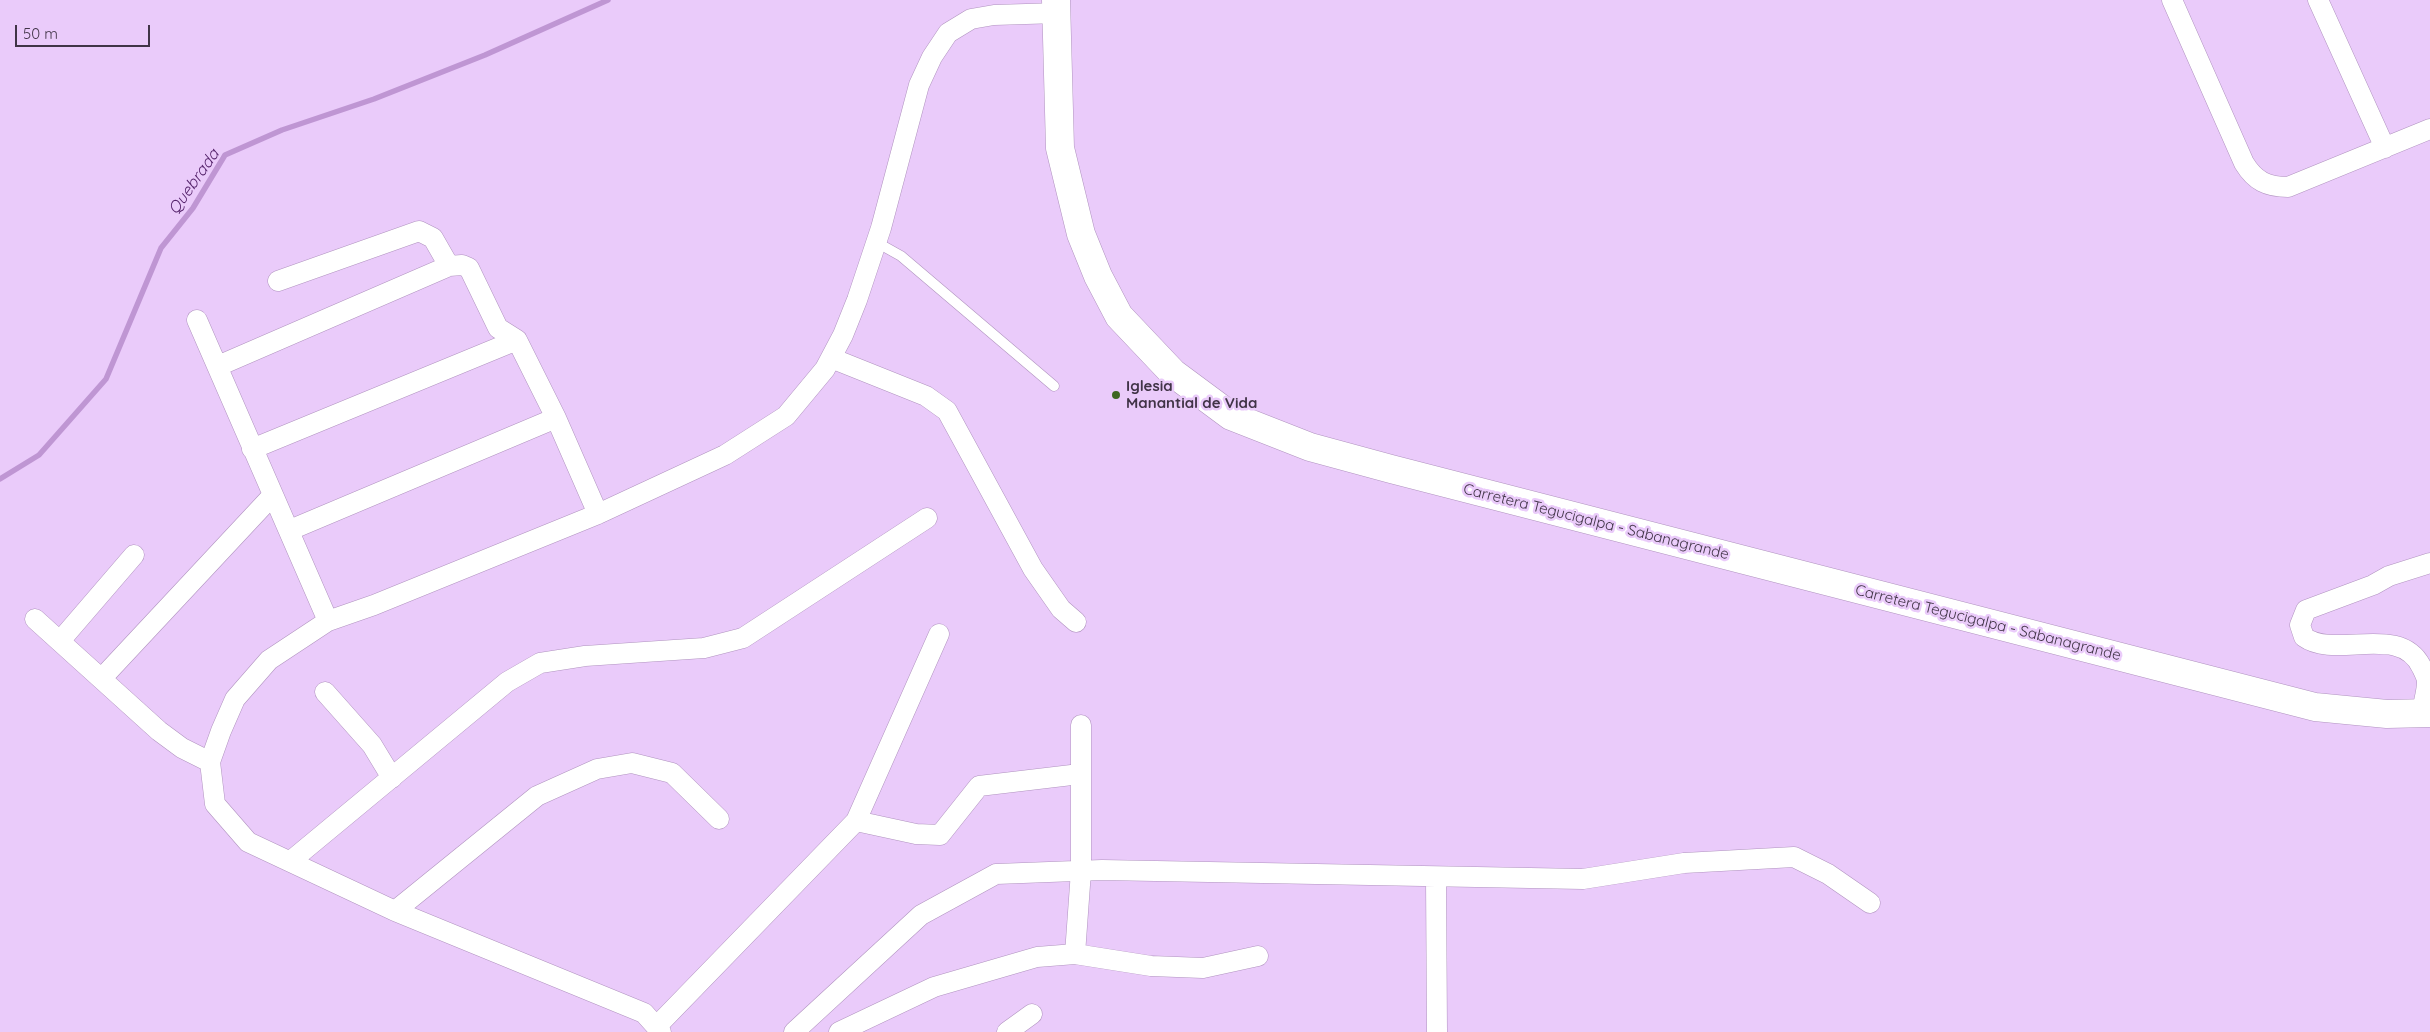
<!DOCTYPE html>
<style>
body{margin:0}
#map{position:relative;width:2430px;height:1032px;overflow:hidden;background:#eacbfa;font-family:Quicksand,sans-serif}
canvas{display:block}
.scale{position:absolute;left:15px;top:25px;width:135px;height:22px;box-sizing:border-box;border:2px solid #413447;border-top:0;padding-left:6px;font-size:15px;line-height:18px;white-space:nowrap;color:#413447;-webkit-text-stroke:4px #eacbfa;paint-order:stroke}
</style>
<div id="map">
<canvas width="2430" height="1032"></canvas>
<div class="scale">50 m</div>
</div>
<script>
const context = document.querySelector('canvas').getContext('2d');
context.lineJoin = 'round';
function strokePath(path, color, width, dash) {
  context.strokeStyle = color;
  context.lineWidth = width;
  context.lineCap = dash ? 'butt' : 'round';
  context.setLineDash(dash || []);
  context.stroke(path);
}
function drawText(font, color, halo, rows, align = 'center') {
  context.font = font + ' Quicksand,sans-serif';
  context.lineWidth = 5;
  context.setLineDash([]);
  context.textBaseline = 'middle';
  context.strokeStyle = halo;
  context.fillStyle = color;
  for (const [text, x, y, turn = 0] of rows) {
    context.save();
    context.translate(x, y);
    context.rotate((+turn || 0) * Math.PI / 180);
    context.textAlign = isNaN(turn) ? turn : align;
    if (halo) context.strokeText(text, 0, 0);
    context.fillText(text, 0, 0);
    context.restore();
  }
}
const stream = new Path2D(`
 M 0,479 L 39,455 L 106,379 L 161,248 L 193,208 L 225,155 L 282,130 L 374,99 L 485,55 L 608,0`);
const service = new Path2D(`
 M 876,242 L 901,256 L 1054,386`);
const minor = new Path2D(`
 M 2172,0 L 2244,163 C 2255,181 2267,187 2288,187 L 2430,129
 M 2318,0 L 2385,148
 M 278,281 L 419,231 L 433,238 L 449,266
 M 197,320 L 328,621
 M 831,358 L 926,396 L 947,411 L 1033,569 L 1061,609 L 1076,622
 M 218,366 L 449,266 L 462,265 L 469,268 L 498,328 L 517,340 L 556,418 L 598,514
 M 252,449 L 517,340
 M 290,530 L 556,418
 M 35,619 L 159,731 L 182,748 L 210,762
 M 60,641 L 134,555
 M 102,678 L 272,496
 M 325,692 L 372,745 L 392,778
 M 2422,713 C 2423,703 2427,692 2427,682 C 2427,678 2424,672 2422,668 C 2401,622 2336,660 2304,637 L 2300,625 L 2306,610 L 2373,585 L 2389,576 L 2430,563
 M 856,821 L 916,834 L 940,835 L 979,786 L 1080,774
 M 292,860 L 507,682 L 540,663 L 585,656 L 704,648 L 743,638 L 927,518
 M 1436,878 L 1437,1032
 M 395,911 L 537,796 L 597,769 L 632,763 L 672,773 L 719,819
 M 1075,954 L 1081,871 L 1081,725
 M 657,1026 L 856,821 L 939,634
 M 661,1032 L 644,1013 L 395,911 L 248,842 L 215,804 L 210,762 L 221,731 L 235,699 L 269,660 L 328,621 L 374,605 L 598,514 L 725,455 L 786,416 L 825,369 L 843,335 L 857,300 L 881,228 L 919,85 L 932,57 L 948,33 L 971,19 L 994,15 L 1058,13
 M 794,1032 L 921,915 L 996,874 L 1102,870 L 1583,879 L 1684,863 L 1794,857 L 1828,874 L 1870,903
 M 839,1032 L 934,987 L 1037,957 L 1075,954 L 1151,966 L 1203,968 L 1258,956
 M 1007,1032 L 1032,1014`);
const trunk = new Path2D(`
 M 1056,0 L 1060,148 L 1081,234 L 1098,276 L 1119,316 L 1173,373 L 1231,416 L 1310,447 L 1391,469 L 2315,707 L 2387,714 L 2430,713`);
const markers = [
 [1116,395,5,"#3e6621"]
];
const poiNames = [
 ["Iglesia",1126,386],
 ["Manantial de Vida",1126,403]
];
const streetNames = [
 ["Carretera Tegucigalpa - Sabanagrande",1596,522,14],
 ["Carretera Tegucigalpa - Sabanagrande",1988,623,14]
];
const waterNames = [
 ["Quebrada",194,182,-55]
];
strokePath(stream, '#bf96d3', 5.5);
strokePath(service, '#b093bf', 11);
strokePath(minor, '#b093bf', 21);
strokePath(trunk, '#b093bf', 29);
strokePath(service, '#fff', 10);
strokePath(minor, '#fff', 20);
strokePath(trunk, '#fff', 28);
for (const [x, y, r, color] of markers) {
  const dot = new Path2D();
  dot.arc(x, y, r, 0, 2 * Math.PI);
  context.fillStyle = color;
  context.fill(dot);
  strokePath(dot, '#eacbfa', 2);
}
drawText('bold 15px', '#413447', '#eacbfa', poiNames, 'left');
drawText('15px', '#413447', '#eacbfa', streetNames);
drawText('italic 16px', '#55236b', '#eacbfa', waterNames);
</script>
